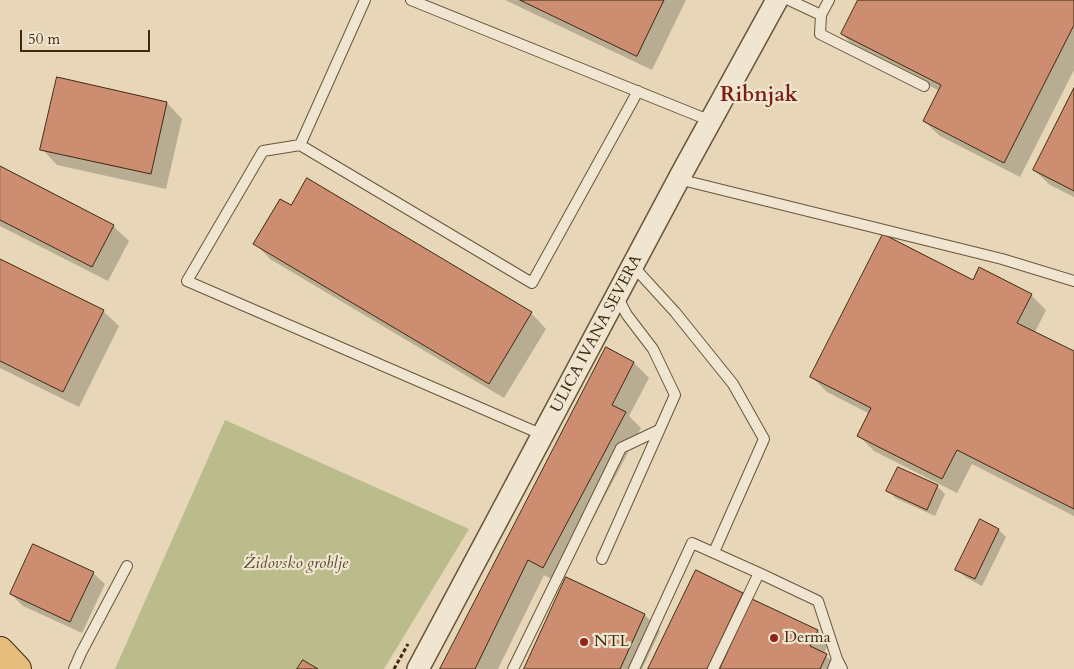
<!DOCTYPE html>
<meta charset="utf-8">
<style>
body{margin:0}
#map{position:relative;width:1074px;height:669px;overflow:hidden;background:#e7d7b8;font-family:Cardo,serif}
canvas{display:block}
.scale{position:absolute;left:20px;top:30px;width:130px;height:22px;box-sizing:border-box;border:2px solid #3f2a0f;border-top:0;padding-left:6px;font-size:15px;line-height:18px;white-space:nowrap;color:#3f2a0f;-webkit-text-stroke:4px #efe5d1;paint-order:stroke}
</style>
<div id="map">
<canvas width="1074" height="669"></canvas>
<div class="scale">50 m</div>
</div>
<script>
const context = document.querySelector('canvas').getContext('2d');
context.lineJoin = 'round';
function fillPath(path, color) {
  context.fillStyle = color;
  context.fill(path, 'evenodd');
}
function strokePath(path, color, width, dash) {
  context.strokeStyle = color;
  context.lineWidth = width;
  context.lineCap = dash ? 'butt' : 'round';
  context.setLineDash(dash || []);
  context.stroke(path);
}
function drawText(font, color, halo, rows, align = 'center') {
  context.font = font + ' Cardo,serif';
  context.lineWidth = 4.5;
  context.setLineDash([]);
  context.textBaseline = 'middle';
  context.strokeStyle = halo;
  context.fillStyle = color;
  for (const [text, x, y, turn = 0] of rows) {
    context.save();
    context.translate(x, y);
    context.rotate((+turn || 0) * Math.PI / 180);
    context.textAlign = isNaN(turn) ? turn : align;
    if (halo) context.strokeText(text, 0, 0);
    context.fillText(text, 0, 0);
    context.restore();
  }
}
const green = new Path2D(`
 M 225,420 L 469,529 L 384,669 L 115,669 Z`);
const shadow = new Path2D(`
 M 505,0 L 686,0 L 652,70 Z
 M 860,0 L 1074,0 L 1074,70 L 1020,177 L 940,136 L 924,121 L 940,91 L 857,49 L 842,34 Z
 M 1074,91 L 1074,197 L 1050,185 L 1034,170 Z
 M 167,103 L 182,119 L 166,189 L 57,165 L 42,149 Z
 M 0,168 L 113,226 L 129,241 L 108,281 L 0,226 Z
 M 255,243 L 531,313 L 546,329 L 504,398 L 270,259 Z
 M 0,260 L 103,311 L 119,326 L 79,407 L 0,368 Z
 M 974,282 L 1031,295 L 1046,310 L 1034,334 L 1074,353 L 1074,516 L 972,464 L 957,493 L 874,451 L 859,436 L 870,414 L 827,392 L 812,377 Z
 M 606,349 L 634,363 L 649,378 L 629,416 L 641,428 L 559,583 L 544,575 L 498,669 L 441,669 Z
 M 937,486 L 945,494 L 935,516 L 895,498 L 888,490 Z
 M 999,530 L 1006,537 L 982,586 L 965,577 L 957,569 Z
 M 696,572 L 743,595 L 752,603 L 818,631 L 829,642 L 824,654 L 838,667 L 837,669 L 649,669 Z
 M 93,573 L 105,584 L 82,633 L 23,606 L 11,594 Z
 M 567,579 L 645,615 L 660,631 L 642,669 L 525,669 Z`);
const building = new Path2D(`
 M 520,0 L 664,0 L 637,56 Z
 M 858,0 L 1074,0 L 1074,25 L 1004,163 L 923,121 L 941,85 L 841,34 Z
 M 57,77 L 167,102 L 151,174 L 40,150 Z
 M 1074,88 L 1074,191 L 1033,170 Z
 M 0,166 L 114,225 L 92,267 L 0,220 Z
 M 307,178 L 532,312 L 489,384 L 253,244 L 280,199 L 291,205 Z
 M 883,234 L 973,280 L 979,267 L 1032,294 L 1017,323 L 1074,351 L 1074,509 L 957,450 L 942,479 L 857,436 L 871,408 L 810,377 Z
 M 0,259 L 104,310 L 63,392 L 0,361 Z
 M 606,347 L 634,362 L 612,405 L 626,412 L 543,568 L 528,560 L 475,669 L 440,669 Z
 M 898,467 L 938,485 L 927,510 L 886,491 Z
 M 980,519 L 999,529 L 975,579 L 955,570 Z
 M 33,544 L 94,572 L 70,622 L 10,594 Z
 M 696,570 L 743,593 L 707,669 L 648,669 Z
 M 566,577 L 645,614 L 620,669 L 524,669 Z
 M 752,599 L 818,630 L 810,646 L 827,654 L 820,669 L 720,669 Z
 M 303,660 L 318,669 L 297,669 Z`);
const path = new Path2D(`
 M 394,669 L 408,644`);
const service = new Path2D(`
 M 365,0 L 300,145 L 532,283 L 638,91
 M 411,0 L 711,121
 M 789,0 L 821,15 L 820,34 L 924,86
 M 821,15 L 829,0
 M 300,145 L 263,151 L 187,281 L 543,435
 M 678,179 L 1002,259 L 1074,281
 M 633,266 L 675,312 L 733,384 L 764,439 L 714,552
 M 602,559 L 675,395 L 653,349 L 627,315 L 617,296
 M 74,669 L 81,653 L 127,566
 M 513,669 L 621,448 L 659,430
 M 634,669 L 692,543 L 759,573
 M 713,669 L 759,573 L 818,601 L 837,659
 M 833,669 L 837,659 L 842,669`);
const minor = new Path2D(`
 M 418,669 L 683,171 L 777,0`);
const primary = new Path2D(`
 M 0,651 L 17,669`);
const markers = [
 [774,638,5,"#8f2418"],
 [584,642,5,"#8f2418"]
];
const streetNames = [
 ["ULICA IVANA SEVERA",597,334,-62]
];
const parkNames = [
 ["Židovsko groblje",296,564]
];
const poiNames = [
 ["Derma",784,638],
 ["NTL",594,642]
];
const districtNames = [
 ["Ribnjak",759,96]
];
fillPath(green, '#babd8b');
fillPath(shadow, '#0003');
fillPath(building, '#cc8d71');
strokePath(building, '#3f2a0f', 1);
strokePath(service, '#695539', 12);
strokePath(minor, '#695539', 24);
strokePath(primary, '#3f2a0f', 30);
strokePath(path, '#3f2a0f', 3, [4, 2.5]);
strokePath(service, '#efe5d1', 10);
strokePath(minor, '#efe5d1', 21);
strokePath(primary, '#e4bc7c', 28);
for (const [x, y, r, color] of markers) {
  const dot = new Path2D();
  dot.arc(x, y, r, 0, 2 * Math.PI);
  context.fillStyle = color;
  context.fill(dot);
  strokePath(dot, '#efe5d1', 2);
}
drawText('16px', '#3f2a0f', '#efe5d1', streetNames);
drawText('italic 16px', '#584728', '#efe5d1', parkNames);
drawText('16px', '#3f2a0f', '#efe5d1', poiNames, 'left');
drawText('bold 21px', '#7a1f14', '#efe5d1', districtNames);
</script>
